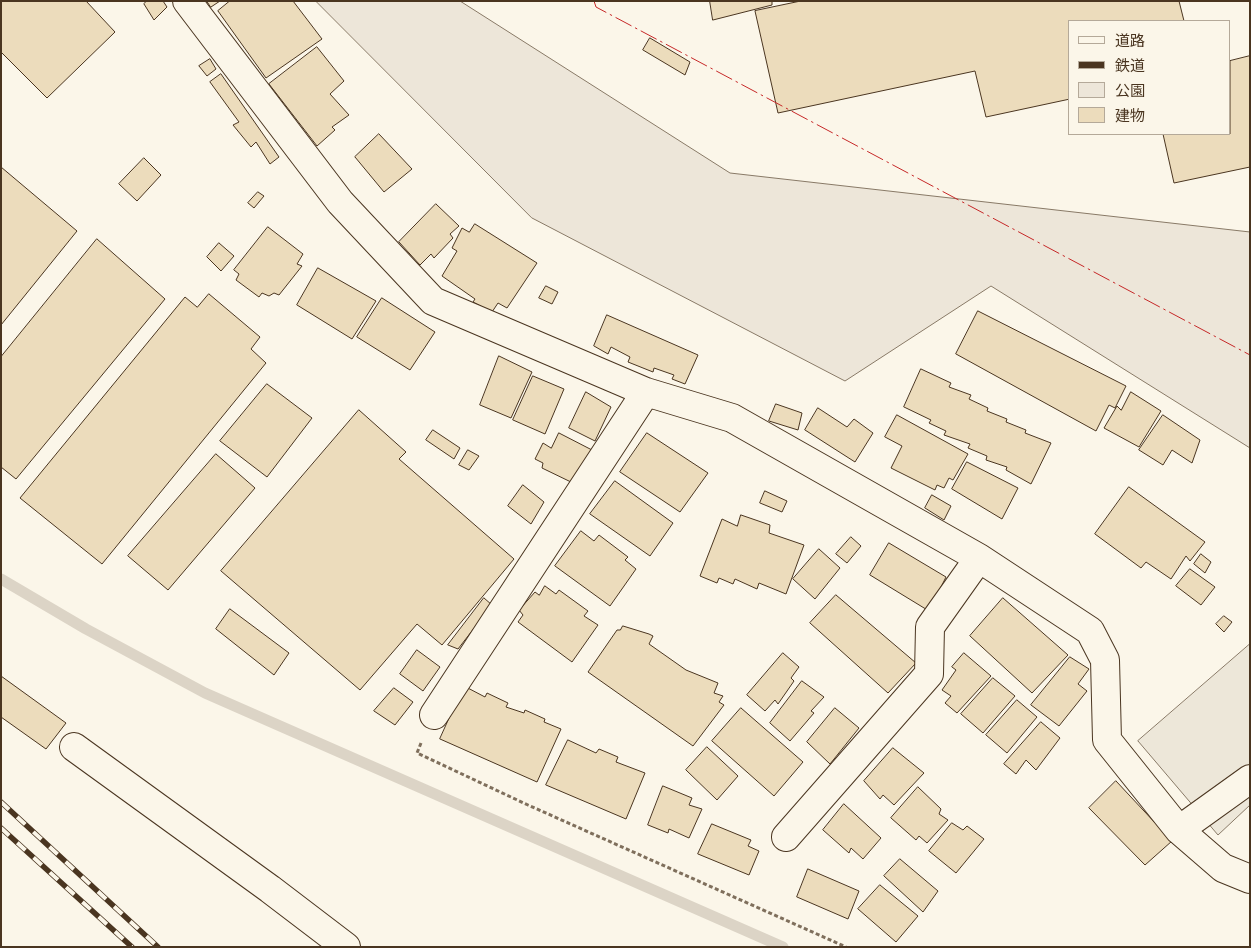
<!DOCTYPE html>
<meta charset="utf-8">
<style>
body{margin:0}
#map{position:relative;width:1251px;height:948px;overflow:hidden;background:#fbf6e9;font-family:Quicksand,"Noto Sans JP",sans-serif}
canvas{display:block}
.frame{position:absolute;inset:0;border:2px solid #4a3520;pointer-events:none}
.legend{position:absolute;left:1068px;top:20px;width:162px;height:115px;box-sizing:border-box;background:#fbf6e9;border:1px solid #b4a999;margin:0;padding:6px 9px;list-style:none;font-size:15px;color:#4a3520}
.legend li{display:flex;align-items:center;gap:10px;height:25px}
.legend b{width:25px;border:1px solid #b4a999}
</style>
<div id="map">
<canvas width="1251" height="948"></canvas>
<div class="frame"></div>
<ul class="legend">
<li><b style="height:6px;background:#fbf6e9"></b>道路</li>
<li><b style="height:6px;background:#4a3520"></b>鉄道</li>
<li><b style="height:14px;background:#ede6d9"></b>公園</li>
<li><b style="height:14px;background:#ecdcbc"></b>建物</li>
</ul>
</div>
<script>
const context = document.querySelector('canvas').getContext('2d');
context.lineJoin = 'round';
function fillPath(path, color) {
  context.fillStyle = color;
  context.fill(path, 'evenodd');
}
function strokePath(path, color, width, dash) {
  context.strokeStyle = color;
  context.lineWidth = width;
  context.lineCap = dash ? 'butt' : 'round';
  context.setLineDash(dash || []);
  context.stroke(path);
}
const green = new Path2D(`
 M 316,1 L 460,1 L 730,173 L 1250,232 L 1250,448 L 991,286 L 845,381 L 532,218 Z`);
const parking = new Path2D(`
 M 1250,644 L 1250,805 L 1218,835 L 1138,741 Z`);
const stream = new Path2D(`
 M 1,579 L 86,629 L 205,693 L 783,947`);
const building = new Path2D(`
 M 1,1 L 86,1 L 115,32 L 47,98 L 1,52 Z
 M 147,1 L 163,1 L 167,7 L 154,20 L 144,4 Z
 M 207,1 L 220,1 L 211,7 Z
 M 230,1 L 293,1 L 322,39 L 266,78 L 218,11 Z
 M 710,1 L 772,1 L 772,5 L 713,20 Z
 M 801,1 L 1179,1 L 1184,21 L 1070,21 L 1070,99 L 986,117 L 975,71 L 778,113 L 755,11 Z
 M 650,38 L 690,62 L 685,75 L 643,50 Z
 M 317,47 L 344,81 L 330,94 L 349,115 L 332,127 L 335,130 L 317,146 L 269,84 Z
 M 1250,56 L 1250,167 L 1174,183 L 1163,134 L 1230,134 L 1230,61 Z
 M 210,59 L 216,69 L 207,76 L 199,66 Z
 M 221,74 L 279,157 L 270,164 L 256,142 L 251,147 L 233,125 L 239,122 L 210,82 Z
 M 379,134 L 412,169 L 384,192 L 355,157 Z
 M 144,158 L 161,175 L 137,201 L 119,184 Z
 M 1,167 L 77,231 L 1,325 Z
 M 258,192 L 264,196 L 254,208 L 248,203 Z
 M 436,204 L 459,226 L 450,234 L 453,238 L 434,258 L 431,254 L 420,265 L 399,242 Z
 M 475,224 L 537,263 L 507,308 L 498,303 L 492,312 L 473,302 L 475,299 L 442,276 L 457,251 L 452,248 L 462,228 L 469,232 Z
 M 268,227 L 303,254 L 297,264 L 302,266 L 279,295 L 274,293 L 269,296 L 262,293 L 259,297 L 236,280 L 239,274 L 234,270 Z
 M 97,239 L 165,299 L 16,479 L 1,467 L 1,357 Z
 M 219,243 L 234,256 L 221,271 L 207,257 Z
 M 318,268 L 376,301 L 352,339 L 297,305 Z
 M 546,286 L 558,292 L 552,304 L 539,298 Z
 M 209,294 L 260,337 L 251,349 L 266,363 L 102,564 L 20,498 L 185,297 L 197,307 Z
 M 382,298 L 435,332 L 410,370 L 357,337 Z
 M 978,311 L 1126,386 L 1115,408 L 1109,405 L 1096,431 L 956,354 Z
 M 607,315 L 698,355 L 685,384 L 672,379 L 674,375 L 654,368 L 653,372 L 628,362 L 630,357 L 611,347 L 608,354 L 594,346 Z
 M 499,356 L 532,372 L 511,418 L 480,405 Z
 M 921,369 L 951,383 L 949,387 L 971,395 L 969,399 L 988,408 L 987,411 L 1007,419 L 1006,422 L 1026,430 L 1025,433 L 1051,443 L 1031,484 L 1006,470 L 1007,467 L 986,460 L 987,456 L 968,448 L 970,444 L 944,435 L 946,431 L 929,423 L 931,420 L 904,407 Z
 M 533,376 L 564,389 L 545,434 L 513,420 Z
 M 267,384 L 312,418 L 267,477 L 220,441 Z
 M 586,392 L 611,407 L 595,441 L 569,428 Z
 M 1131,392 L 1161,411 L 1139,447 L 1104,428 L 1117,406 L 1121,410 Z
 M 776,404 L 802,413 L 798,430 L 769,421 Z
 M 818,408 L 847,427 L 854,419 L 873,433 L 855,462 L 805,430 Z
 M 359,410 L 406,452 L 399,459 L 514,559 L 442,645 L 417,624 L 360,690 L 221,571 Z
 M 897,415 L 968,454 L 953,480 L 949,478 L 944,488 L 937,485 L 935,490 L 891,468 L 902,446 L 885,437 Z
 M 1163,415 L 1200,440 L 1192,463 L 1172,450 L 1163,465 L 1139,450 Z
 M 433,430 L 460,448 L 454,459 L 426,440 Z
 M 559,433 L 592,450 L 573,483 L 542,468 L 543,463 L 535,459 L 543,443 L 551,448 Z
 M 647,433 L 708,473 L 680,512 L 620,472 Z
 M 468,450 L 479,456 L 469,470 L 459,465 Z
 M 216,454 L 255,488 L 168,590 L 128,556 Z
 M 967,462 L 1018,488 L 1002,519 L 952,489 Z
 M 615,481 L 673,523 L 650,556 L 590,514 Z
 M 523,485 L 544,502 L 531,524 L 508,506 Z
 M 1129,487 L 1205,542 L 1190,561 L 1186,556 L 1171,579 L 1146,562 L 1141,568 L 1095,534 Z
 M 765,491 L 787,501 L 782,512 L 760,503 Z
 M 932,495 L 951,506 L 944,520 L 925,508 Z
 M 741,515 L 770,525 L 769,533 L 804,545 L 786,594 L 759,583 L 757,589 L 735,579 L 733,584 L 719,578 L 717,583 L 700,576 L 722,519 L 737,526 Z
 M 581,531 L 594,541 L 599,535 L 628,557 L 625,560 L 636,569 L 610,606 L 555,566 Z
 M 851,537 L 861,546 L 847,563 L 836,554 Z
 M 889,543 L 946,577 L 929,611 L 870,575 Z
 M 819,549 L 840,568 L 815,599 L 793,579 Z
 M 1201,554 L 1211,562 L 1205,573 L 1194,564 Z
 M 1190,569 L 1215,587 L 1201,605 L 1176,586 Z
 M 545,586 L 556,594 L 559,590 L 588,611 L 584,616 L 598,625 L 572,662 L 518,622 L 523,615 L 519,610 L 535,592 L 539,595 Z
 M 836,595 L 916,663 L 888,693 L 810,623 Z
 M 484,598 L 492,605 L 458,649 L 448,645 Z
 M 1003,598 L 1068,655 L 1032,693 L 970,636 Z
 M 230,609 L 289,653 L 274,675 L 216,629 Z
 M 1224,616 L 1232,622 L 1224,632 L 1216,624 Z
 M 623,626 L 649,634 L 653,636 L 649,644 L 686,670 L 718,683 L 714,693 L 723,696 L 719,702 L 724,705 L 693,746 L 588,672 L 617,630 L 620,630 Z
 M 417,650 L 440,667 L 423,691 L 400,674 Z
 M 783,653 L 799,667 L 791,678 L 794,681 L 778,704 L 775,700 L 765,711 L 747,695 Z
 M 964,653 L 991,676 L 957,713 L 945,703 L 951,696 L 942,690 L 956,670 L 952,667 Z
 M 1070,657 L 1089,669 L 1078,684 L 1087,691 L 1059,726 L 1031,705 Z
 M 1,676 L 66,723 L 46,749 L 1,717 Z
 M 993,678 L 1015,696 L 983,733 L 961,714 Z
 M 802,681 L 824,697 L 811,711 L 814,713 L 790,741 L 770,723 Z
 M 464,686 L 485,697 L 487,693 L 508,703 L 506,707 L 524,713 L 525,710 L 545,719 L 544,722 L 561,729 L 537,782 L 440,739 Z
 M 394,688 L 413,702 L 395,725 L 374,711 Z
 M 1017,700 L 1037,717 L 1007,753 L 986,735 Z
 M 741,708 L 803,762 L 774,796 L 712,741 Z
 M 835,708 L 859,728 L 830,764 L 807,742 Z
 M 1041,722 L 1060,738 L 1036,770 L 1026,760 L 1016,774 L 1004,764 Z
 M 568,740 L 596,753 L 599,749 L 618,757 L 616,762 L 645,773 L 626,819 L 546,785 Z
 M 707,747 L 738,776 L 717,800 L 686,770 Z
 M 893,748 L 924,773 L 894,805 L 883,795 L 880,799 L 864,781 Z
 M 1116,781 L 1172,841 L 1145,865 L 1089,808 Z
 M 663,786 L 692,798 L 689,805 L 702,809 L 689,838 L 669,829 L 668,833 L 648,825 Z
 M 918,787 L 941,809 L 939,814 L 948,820 L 927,843 L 919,836 L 916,840 L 891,818 Z
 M 844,804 L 881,838 L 863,859 L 851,848 L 849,853 L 823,830 Z
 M 952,823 L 963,830 L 967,826 L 984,839 L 956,873 L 929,851 Z
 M 712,824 L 751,840 L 748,846 L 759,851 L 749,875 L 698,854 Z
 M 900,859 L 938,891 L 923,912 L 884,876 Z
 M 808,869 L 859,891 L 848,919 L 797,897 Z
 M 880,885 L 918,916 L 896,942 L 858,909 Z`);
const path = new Path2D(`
 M 421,743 L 417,753 L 528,805 L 846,947`);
const minor = new Path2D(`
 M 187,1 L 340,202 L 433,301 L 646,392 L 732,418 L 979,558 L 1090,631 L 1105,660 L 1107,740 L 1179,830 L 1223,868 L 1250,879
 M 434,715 L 646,392
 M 74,747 L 270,889 L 346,947
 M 1179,830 L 1250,779
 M 786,837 L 929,674 L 930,627 L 979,558`);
const rail = new Path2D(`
 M 1,802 L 158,947
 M 1,828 L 132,947`);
const power = new Path2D(`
 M 594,1 L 596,7 L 1250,355`);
fillPath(green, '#ede6d9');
strokePath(green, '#887966', 1);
fillPath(parking, '#ede7d9');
strokePath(parking, '#887966', 1);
strokePath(stream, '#dcd4c6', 11);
fillPath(building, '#ecdcbc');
strokePath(building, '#4a3520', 1);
strokePath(minor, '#4a3520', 30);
strokePath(path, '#7f6f5c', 3, [4, 2.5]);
strokePath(minor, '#fbf6e9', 28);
strokePath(rail, '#4a3520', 5.5);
strokePath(rail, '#fbf6e9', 4, [11]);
strokePath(power, '#c62828', 1, [18, 4, 2.5, 4]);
</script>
